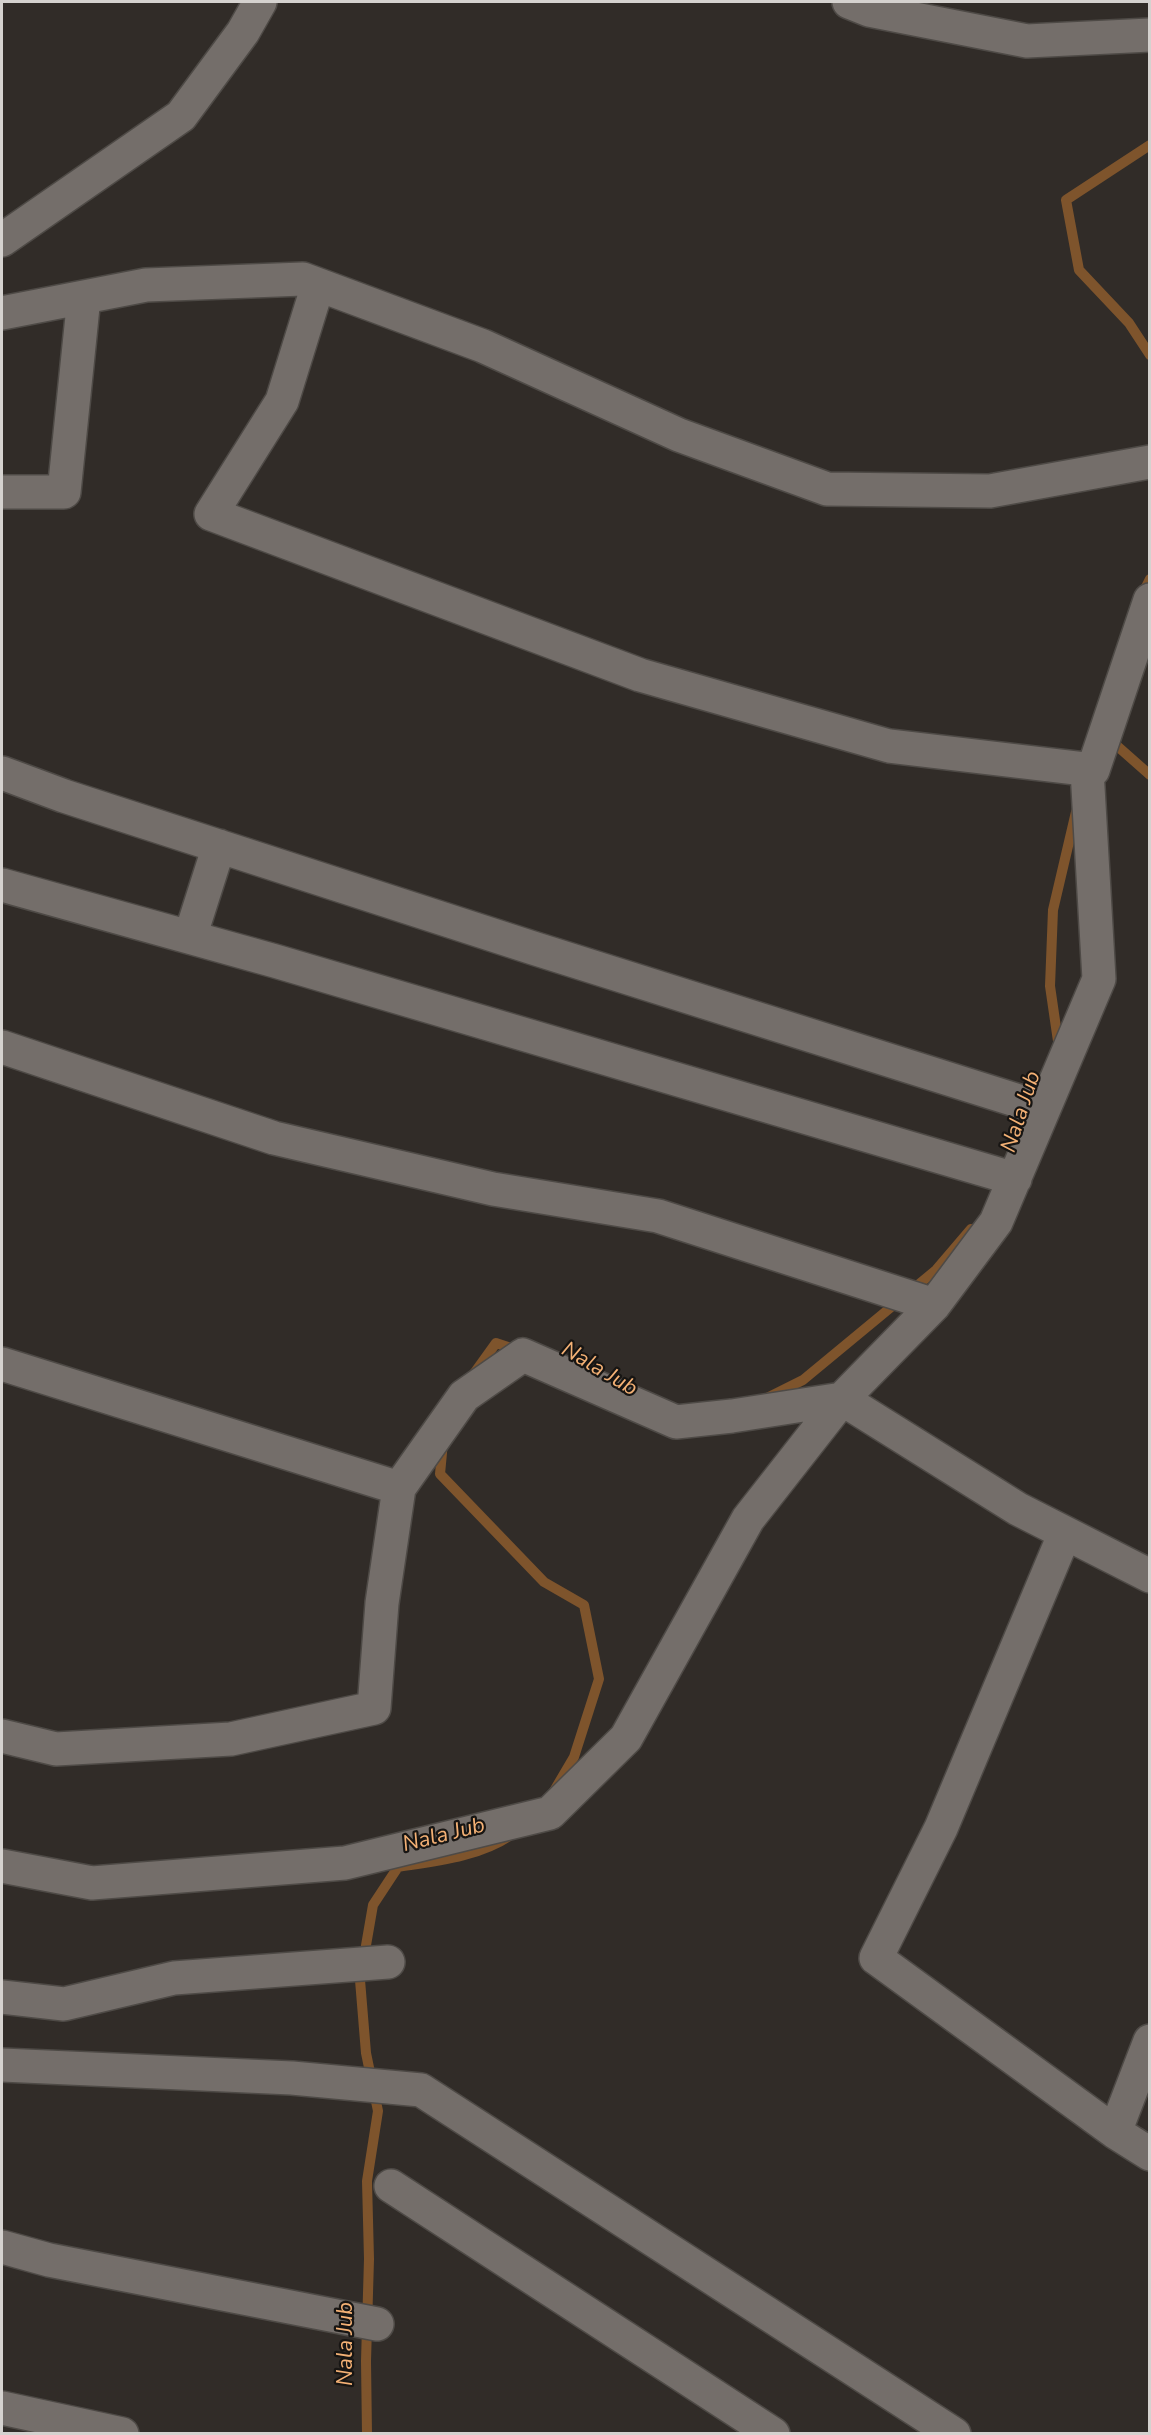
<!DOCTYPE html>
<style>
body{margin:0}
#map{position:relative;width:1151px;height:2435px;overflow:hidden;background:#312c28;font-family:"Nunito Sans",sans-serif}
canvas{display:block}
.frame{position:absolute;inset:0;border:3px solid #d5d2cf;pointer-events:none}
</style>
<div id="map">
<canvas width="1151" height="2435"></canvas>
<div class="frame"></div>
</div>
<script>
const context = document.querySelector('canvas').getContext('2d');
context.lineJoin = 'round';
function strokePath(path, color, width, dash) {
  context.strokeStyle = color;
  context.lineWidth = width;
  context.lineCap = dash ? 'butt' : 'round';
  context.setLineDash(dash || []);
  context.stroke(path);
}
function drawText(font, color, halo, rows, align = 'center') {
  context.font = font + ' "Nunito Sans",sans-serif';
  context.lineWidth = 4.5;
  context.setLineDash([]);
  context.textBaseline = 'middle';
  context.strokeStyle = halo;
  context.fillStyle = color;
  for (const [text, x, y, turn = 0] of rows) {
    context.save();
    context.translate(x, y);
    context.rotate((+turn || 0) * Math.PI / 180);
    context.textAlign = isNaN(turn) ? turn : align;
    if (halo) context.strokeText(text, 0, 0);
    context.fillText(text, 0, 0);
    context.restore();
  }
}
const stream = new Path2D(`
 M 1150,145 L 1066,200 L 1079,270 L 1129,323 L 1150,355
 M 1141,597 L 1150,579
 M 1107,737 L 1150,775
 M 1059,1048 L 1050,986 L 1053,910 L 1076,812
 M 473,1375 L 496,1343 L 520,1351
 M 767,1398 L 803,1380 L 936,1270 L 971,1229
 M 443,1442 L 440,1474 L 544,1582 L 584,1605 L 599,1679 L 574,1757 L 554,1791
 M 367,2434 L 366,2361 L 369,2259 L 367,2181 L 378,2111 L 366,2053 L 360,1980 L 373,1905 L 398,1867 C 437,1861 478,1857 511,1835`);
const minor = new Path2D(`
 M 849,2 L 869,10 L 1027,41 L 1150,35
 M 2,240 L 181,116 L 243,32 L 260,2
 M 318,285 L 282,401 L 211,514 L 640,675 L 889,746 L 1093,770 L 1150,600
 M 2,313 L 146,285 L 303,279 L 483,346 L 679,435 L 827,489 L 990,491 L 1150,462
 M 2,492 L 64,492 L 84,297
 M 2,773 L 64,796 L 533,948 L 1044,1109
 M 2,885 L 275,961 L 1015,1179
 M 190,937 L 219,846
 M 2,1047 L 274,1138 L 493,1189 L 658,1216 L 934,1305
 M 2,1364 L 399,1488 L 464,1396 L 523,1355 L 676,1422 L 732,1416 L 842,1399 L 934,1305 L 996,1222 L 1099,979 L 1087,770
 M 1065,1533 L 941,1828 L 876,1958 L 1115,2132
 M 2,1736 L 56,1749 L 231,1739 L 374,1708 L 382,1603 L 399,1488
 M 2,1866 L 92,1883 L 345,1863 L 550,1813 L 626,1738 L 748,1519 L 842,1399 L 1018,1509 L 1150,1576
 M 2,1997 L 64,2004 L 174,1978 L 388,1962
 M 1150,2041 L 1115,2132 L 1150,2154
 M 2,2065 L 292,2078 L 421,2090 L 954,2434
 M 391,2186 L 773,2434
 M 2,2247 L 49,2260 L 377,2324
 M 2,2408 L 122,2434`);
const waterNames = [
 ["Nala Jub",1022,1112,-72],
 ["Nala Jub",599,1370,31],
 ["Nala Jub",444,1836,-14],
 ["Nala Jub",347,2344,-90]
];
strokePath(stream, '#7e542c', 10);
strokePath(minor, '#4e4a46', 36);
strokePath(minor, '#746e6a', 33);
drawText('italic 22px', '#f4b175', '#171513', waterNames);
</script>
